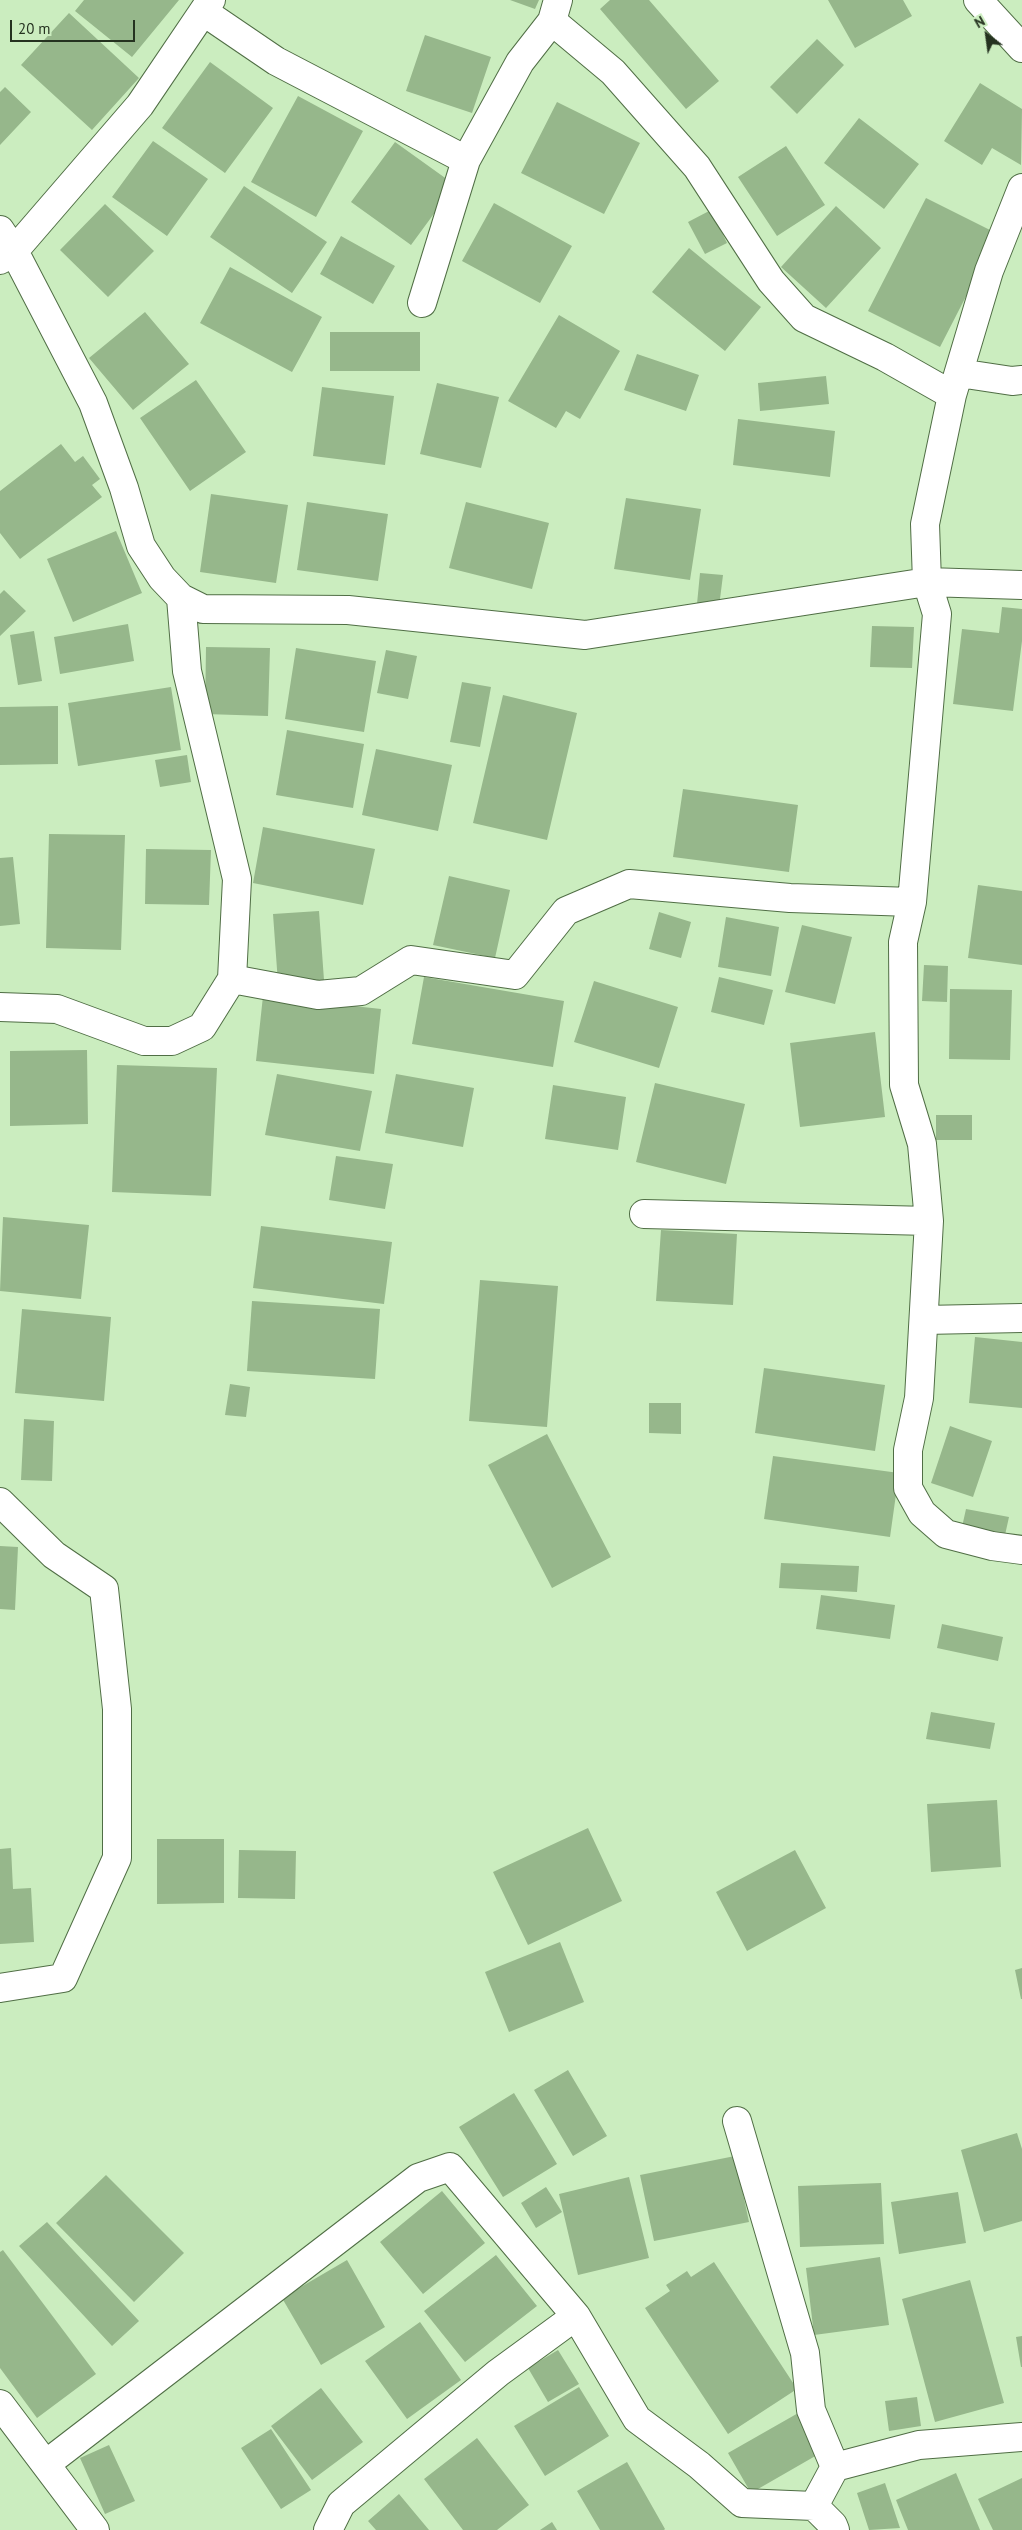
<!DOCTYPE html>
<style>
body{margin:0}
#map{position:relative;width:1022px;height:2530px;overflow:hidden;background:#cbedbf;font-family:"PT Sans",sans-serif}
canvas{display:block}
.north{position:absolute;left:962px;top:10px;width:50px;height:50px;-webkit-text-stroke:4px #cbedbf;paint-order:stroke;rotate:330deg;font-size:14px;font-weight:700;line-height:20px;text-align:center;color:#253220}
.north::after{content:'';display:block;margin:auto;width:18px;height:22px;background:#253220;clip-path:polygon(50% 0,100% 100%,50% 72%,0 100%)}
.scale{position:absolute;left:10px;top:20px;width:125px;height:22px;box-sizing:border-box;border:2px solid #253220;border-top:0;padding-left:6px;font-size:15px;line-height:18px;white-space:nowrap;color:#253220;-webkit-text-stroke:4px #cbedbf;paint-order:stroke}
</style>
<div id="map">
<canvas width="1022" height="2530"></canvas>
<div class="north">N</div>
<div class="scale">20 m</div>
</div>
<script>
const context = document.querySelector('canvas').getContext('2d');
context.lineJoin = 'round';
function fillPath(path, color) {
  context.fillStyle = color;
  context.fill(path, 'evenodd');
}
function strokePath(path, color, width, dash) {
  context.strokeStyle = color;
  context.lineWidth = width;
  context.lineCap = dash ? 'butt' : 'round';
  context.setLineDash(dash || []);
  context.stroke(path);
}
const building = new Path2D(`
 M 84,0 L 179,0 L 132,57 L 75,11 Z
 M 510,0 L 539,0 L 535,9 Z
 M 610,0 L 649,0 L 719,81 L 686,109 L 600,9 Z
 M 828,0 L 903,0 L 912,16 L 855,48 Z
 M 69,13 L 139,78 L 92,130 L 21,65 Z
 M 425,35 L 491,57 L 472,113 L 406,91 Z
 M 817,39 L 844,65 L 797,114 L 770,87 Z
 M 210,62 L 273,108 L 225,173 L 162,128 Z
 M 980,83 L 1022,109 L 1021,165 L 992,148 L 982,165 L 944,141 Z
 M 5,87 L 31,112 L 0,145 L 0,92 Z
 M 298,96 L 363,131 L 316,217 L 251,182 Z
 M 557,102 L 640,143 L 604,214 L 521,173 Z
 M 859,118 L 919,164 L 884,209 L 824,163 Z
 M 153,141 L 208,179 L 167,236 L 112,197 Z
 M 395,142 L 455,185 L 411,245 L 351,202 Z
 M 786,146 L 825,205 L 777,236 L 738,177 Z
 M 244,186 L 327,242 L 292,293 L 210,237 Z
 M 926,198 L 998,234 L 940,347 L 868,311 Z
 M 494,203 L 572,246 L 540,303 L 462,261 Z
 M 105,204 L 154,251 L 108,297 L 60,250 Z
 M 836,206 L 881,248 L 826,308 L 781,267 Z
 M 711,210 L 727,243 L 705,254 L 688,222 Z
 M 341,236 L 395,266 L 373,304 L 320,274 Z
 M 689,248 L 761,307 L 725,351 L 652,292 Z
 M 230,267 L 322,317 L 292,372 L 200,323 Z
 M 145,312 L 189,364 L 133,410 L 89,358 Z
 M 559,315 L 620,351 L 580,419 L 566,411 L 556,428 L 508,401 Z
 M 330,332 L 420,332 L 420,371 L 330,371 Z
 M 637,354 L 699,375 L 686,411 L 624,390 Z
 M 826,376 L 829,404 L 760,411 L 758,383 Z
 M 196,380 L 246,452 L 190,491 L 140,418 Z
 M 437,383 L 499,397 L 481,468 L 420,454 Z
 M 322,387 L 394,396 L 385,465 L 313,456 Z
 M 738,419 L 835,431 L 830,477 L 733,465 Z
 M 61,444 L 75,462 L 83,456 L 100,479 L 92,485 L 102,497 L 20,559 L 0,533 L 0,491 Z
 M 211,494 L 288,505 L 276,583 L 200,572 Z
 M 626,498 L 701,509 L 690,580 L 614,569 Z
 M 307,502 L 388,514 L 378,581 L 297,570 Z
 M 466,502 L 549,523 L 532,589 L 449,568 Z
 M 116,531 L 142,593 L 73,622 L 47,559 Z
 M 700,573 L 723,575 L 719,607 L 697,604 Z
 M 4,590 L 26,611 L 0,636 L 0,594 Z
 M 1002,607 L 1022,609 L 1022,641 L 1013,711 L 953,704 L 962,629 L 999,633 Z
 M 128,624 L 134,661 L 60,674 L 54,637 Z
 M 872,626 L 914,627 L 912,668 L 870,667 Z
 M 34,631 L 42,681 L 18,685 L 10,635 Z
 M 206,647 L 270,648 L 268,716 L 205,714 Z
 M 296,648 L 376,661 L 364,732 L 285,719 Z
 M 386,650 L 417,656 L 408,699 L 377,693 Z
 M 462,682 L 491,687 L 480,747 L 450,742 Z
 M 171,687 L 181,750 L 78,766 L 68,703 Z
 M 503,695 L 577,713 L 547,840 L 473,823 Z
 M 58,706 L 58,764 L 0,765 L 0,707 Z
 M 287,730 L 364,744 L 353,808 L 276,795 Z
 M 376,749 L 452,765 L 438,831 L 362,815 Z
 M 187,755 L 191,782 L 160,787 L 155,760 Z
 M 683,789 L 798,805 L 789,872 L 673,857 Z
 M 263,827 L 375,849 L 363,905 L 253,883 Z
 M 49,834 L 125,835 L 121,950 L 46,948 Z
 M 146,849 L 211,850 L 209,905 L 145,904 Z
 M 13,857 L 20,924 L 0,926 L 0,858 Z
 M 449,876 L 510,890 L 495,958 L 433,945 Z
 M 978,885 L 1022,891 L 1022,965 L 968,958 Z
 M 319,911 L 324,980 L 278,983 L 273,914 Z
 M 659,912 L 691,922 L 681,958 L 649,949 Z
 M 726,917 L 779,927 L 771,976 L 718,967 Z
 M 802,925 L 852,937 L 835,1004 L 785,992 Z
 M 924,965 L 948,966 L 947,1002 L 922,1001 Z
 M 424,977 L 564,1001 L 553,1067 L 412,1044 Z
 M 719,977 L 773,990 L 764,1025 L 711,1012 Z
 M 594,981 L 678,1007 L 659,1068 L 574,1042 Z
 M 950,989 L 1012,990 L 1010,1060 L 949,1059 Z
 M 263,996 L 381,1009 L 374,1074 L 256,1061 Z
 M 875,1032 L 885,1117 L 800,1127 L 790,1043 Z
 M 87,1050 L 88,1124 L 10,1126 L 10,1051 Z
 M 117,1065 L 217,1068 L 211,1196 L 112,1192 Z
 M 277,1074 L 372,1091 L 360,1151 L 265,1135 Z
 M 396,1074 L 474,1088 L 463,1147 L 385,1133 Z
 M 655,1083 L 745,1104 L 726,1184 L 636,1162 Z
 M 553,1085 L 626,1097 L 618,1150 L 545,1139 Z
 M 936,1115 L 972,1115 L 972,1140 L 936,1140 Z
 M 336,1156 L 393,1164 L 385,1209 L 329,1200 Z
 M 3,1217 L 89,1225 L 81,1299 L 0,1291 Z
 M 261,1226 L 392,1242 L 384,1304 L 253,1288 Z
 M 661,1230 L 737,1234 L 733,1305 L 656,1301 Z
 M 480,1280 L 558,1286 L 547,1427 L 469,1421 Z
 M 252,1301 L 380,1309 L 375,1379 L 247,1371 Z
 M 22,1309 L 111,1317 L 104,1401 L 15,1393 Z
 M 975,1337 L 1022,1342 L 1022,1408 L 969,1403 Z
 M 764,1368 L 885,1385 L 875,1451 L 755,1433 Z
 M 230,1384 L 250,1387 L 246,1417 L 225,1415 Z
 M 649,1403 L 681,1403 L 681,1434 L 649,1433 Z
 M 24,1419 L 54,1421 L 52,1481 L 21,1480 Z
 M 950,1426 L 992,1441 L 973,1497 L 931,1483 Z
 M 547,1434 L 611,1557 L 552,1588 L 488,1465 Z
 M 773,1456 L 899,1473 L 890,1537 L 764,1519 Z
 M 966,1509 L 1009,1517 L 1003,1544 L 960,1536 Z
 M 0,1546 L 18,1547 L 15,1610 L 0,1609 Z
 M 781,1563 L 859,1566 L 857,1592 L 779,1588 Z
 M 821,1595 L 895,1605 L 890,1639 L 816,1629 Z
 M 942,1624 L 1003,1637 L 998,1661 L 937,1648 Z
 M 931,1712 L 995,1723 L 990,1749 L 926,1739 Z
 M 997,1800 L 1001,1867 L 931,1872 L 927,1804 Z
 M 588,1828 L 622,1901 L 528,1945 L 493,1872 Z
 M 157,1839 L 224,1839 L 224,1903 L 157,1904 Z
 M 11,1848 L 13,1889 L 31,1888 L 34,1942 L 0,1944 L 0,1849 Z
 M 239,1850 L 296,1851 L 295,1899 L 238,1898 Z
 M 795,1850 L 826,1908 L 747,1951 L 716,1892 Z
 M 560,1942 L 584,2002 L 509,2032 L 485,1972 Z
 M 1022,1968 L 1022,1999 L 1021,1999 L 1015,1970 Z
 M 568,2070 L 607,2136 L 573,2156 L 534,2090 Z
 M 514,2093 L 557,2164 L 503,2197 L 459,2127 Z
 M 1017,2133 L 1022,2149 L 1022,2221 L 984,2232 L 961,2150 Z
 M 735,2156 L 749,2222 L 654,2241 L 640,2175 Z
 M 106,2175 L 184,2253 L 134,2302 L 56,2223 Z
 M 629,2177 L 649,2258 L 578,2275 L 559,2194 Z
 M 881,2183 L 884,2244 L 800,2247 L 798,2186 Z
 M 546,2187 L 562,2212 L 536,2228 L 521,2203 Z
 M 442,2191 L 485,2243 L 423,2294 L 380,2242 Z
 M 958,2192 L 966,2243 L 899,2254 L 891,2202 Z
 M 47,2222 L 139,2321 L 112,2346 L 19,2246 Z
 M 3,2250 L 96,2374 L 37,2418 L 0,2368 L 0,2252 Z
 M 496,2255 L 537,2306 L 465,2362 L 424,2311 Z
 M 880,2257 L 889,2325 L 814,2335 L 806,2268 Z
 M 347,2260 L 385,2327 L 321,2365 L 282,2298 Z
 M 714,2262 L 797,2389 L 728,2434 L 645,2308 L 670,2291 L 666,2285 L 687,2271 L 691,2277 Z
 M 970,2280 L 1004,2403 L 935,2422 L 902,2299 Z
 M 420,2322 L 461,2380 L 407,2419 L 365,2361 Z
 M 1022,2336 L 1022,2367 L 1021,2367 L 1016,2337 Z
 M 558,2350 L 579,2384 L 548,2402 L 528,2368 Z
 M 579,2387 L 609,2436 L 545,2476 L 514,2426 Z
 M 321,2388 L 363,2442 L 312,2480 L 271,2426 Z
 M 917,2397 L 921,2426 L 889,2431 L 885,2401 Z
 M 800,2412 L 824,2451 L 751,2493 L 728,2453 Z
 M 271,2429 L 311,2490 L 281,2509 L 241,2448 Z
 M 477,2438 L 529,2505 L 497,2530 L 463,2530 L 424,2479 Z
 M 109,2445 L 135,2501 L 105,2514 L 80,2458 Z
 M 627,2462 L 665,2529 L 664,2530 L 600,2530 L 577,2491 Z
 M 956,2473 L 980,2530 L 908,2530 L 896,2500 Z
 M 1022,2478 L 1022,2530 L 993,2530 L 978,2499 Z
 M 885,2483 L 900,2528 L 869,2530 L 857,2493 Z
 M 399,2494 L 429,2530 L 376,2530 L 368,2521 Z
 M 552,2522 L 557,2530 L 540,2530 Z`);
const minor = new Path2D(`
 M 978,0 L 1022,48
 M 204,12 L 276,61 L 466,160
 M 552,21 L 613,72 L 697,167 L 771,281 L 804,318 L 885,357 L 952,395
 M 1022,188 L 989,271 L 952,395 L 925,524 L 927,582 L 937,614 L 912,902 L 903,942 L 904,1085 L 922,1144 L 929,1221 L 919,1398 L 908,1450 L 908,1488 L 922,1513 L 946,1534 L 992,1546 L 1022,1550
 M 0,230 L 14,251 L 93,403 L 124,488 L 141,546 L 162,578 L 181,598 L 203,609 L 348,610 L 585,635 L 927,582 L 1022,585
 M 0,260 L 14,251 L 140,105 L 211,0
 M 422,303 L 466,160 L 520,62 L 552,21 L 558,0
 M 959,373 L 1012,381 L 1022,380
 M 232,979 L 318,995 L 361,991 L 411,960 L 515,975 L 566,911 L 629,884 L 790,898 L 912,902
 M 0,1007 L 57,1009 L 144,1041 L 172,1041 L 202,1027 L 232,979 L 237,879 L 187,671 L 181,598
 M 644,1214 L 929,1221
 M 924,1320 L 1022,1318
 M 0,1502 L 54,1555 L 104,1589 L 117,1709 L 117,1858 L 63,1978 L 0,1988
 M 737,2121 L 805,2353 L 811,2410 L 835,2467 L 814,2506
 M 0,2404 L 95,2530
 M 46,2464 L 418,2178 L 450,2167 L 576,2316
 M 835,2467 L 919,2445 L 1022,2437
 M 328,2530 L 341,2504 L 498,2373 L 576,2316 L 637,2419 L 699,2465 L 742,2503 L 814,2506 L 833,2525 L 835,2530`);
fillPath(building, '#96b78b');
strokePath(minor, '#506e45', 30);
strokePath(minor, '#fff', 28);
</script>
